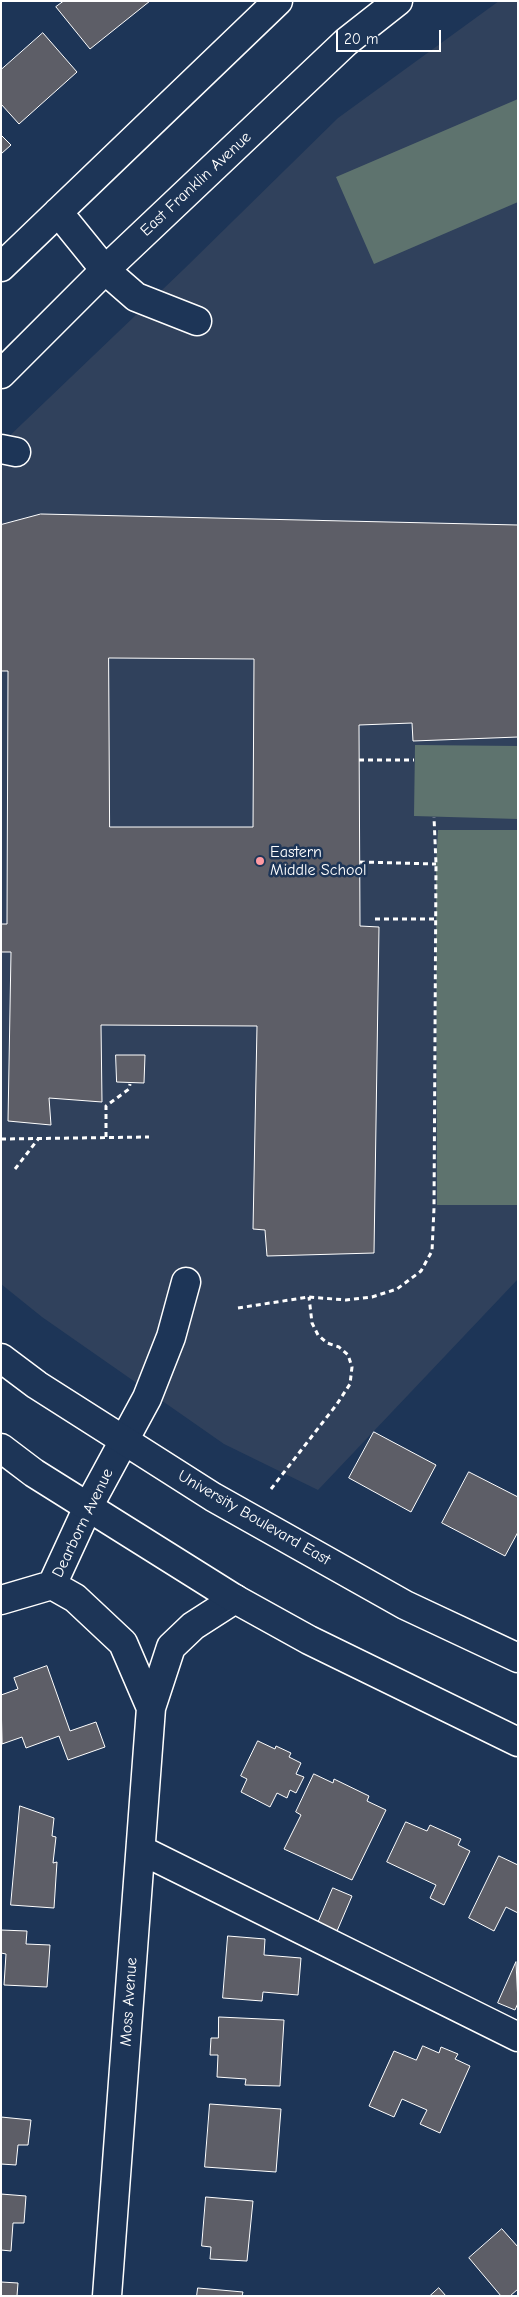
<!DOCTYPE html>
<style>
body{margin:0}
#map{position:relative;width:519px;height:2297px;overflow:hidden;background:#1d3557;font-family:"Comic Neue",sans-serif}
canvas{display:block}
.frame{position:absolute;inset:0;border:2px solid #fff;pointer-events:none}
.scale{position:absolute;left:336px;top:30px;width:105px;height:22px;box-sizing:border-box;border:2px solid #fff;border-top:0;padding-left:6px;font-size:15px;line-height:18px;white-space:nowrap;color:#fff;-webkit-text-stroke:4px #1d3557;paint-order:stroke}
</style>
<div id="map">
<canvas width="519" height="2297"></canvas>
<div class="frame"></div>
<div class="scale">20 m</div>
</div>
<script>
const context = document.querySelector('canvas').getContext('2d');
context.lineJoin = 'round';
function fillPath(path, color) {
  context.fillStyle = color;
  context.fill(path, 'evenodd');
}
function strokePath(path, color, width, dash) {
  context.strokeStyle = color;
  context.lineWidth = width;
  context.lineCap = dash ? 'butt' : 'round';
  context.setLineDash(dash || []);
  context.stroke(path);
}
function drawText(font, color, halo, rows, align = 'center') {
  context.font = font + ' "Comic Neue",sans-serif';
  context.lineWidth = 5;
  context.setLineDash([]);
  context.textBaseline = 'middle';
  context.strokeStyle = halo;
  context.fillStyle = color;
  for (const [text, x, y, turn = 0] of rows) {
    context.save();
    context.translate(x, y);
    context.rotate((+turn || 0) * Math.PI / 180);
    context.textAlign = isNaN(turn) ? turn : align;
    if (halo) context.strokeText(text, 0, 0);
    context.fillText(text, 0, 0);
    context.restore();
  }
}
const built = new Path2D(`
 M 499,1 L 518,1 L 518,1279 L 318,1490 L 224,1444 L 42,1317 L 1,1284 L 1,444 L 184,269 L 338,118 Z`);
const green = new Path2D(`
 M 518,99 L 518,202 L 374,264 L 336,177 Z
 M 415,745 L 518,746 L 518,819 L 414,816 Z
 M 438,830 L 518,830 L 518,1205 L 437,1205 L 436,864 Z`);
const building = new Path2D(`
 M 64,1 L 150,1 L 90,49 L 56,7 Z
 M 43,33 L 77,72 L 19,124 L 1,104 L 1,70 Z
 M 1,135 L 11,145 L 1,154 Z
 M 41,514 L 518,525 L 518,737 L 413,741 L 412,723 L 359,725 L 360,926 L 379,927 L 374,1253 L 267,1256 L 265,1230 L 253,1229 L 257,1026 L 101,1025 L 102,1102 L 49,1098 L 51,1125 L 8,1121 L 11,952 L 1,952 L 1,924 L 7,924 L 8,671 L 1,671 L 1,525 ZM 109,658 L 254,659 L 253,827 L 110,827 Z
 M 116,1055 L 145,1055 L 144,1083 L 117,1082 Z
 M 374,1432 L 436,1465 L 411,1512 L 349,1478 Z
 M 469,1472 L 518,1497 L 518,1532 L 505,1556 L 442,1523 Z
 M 47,1666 L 70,1731 L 96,1722 L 105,1747 L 68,1760 L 59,1736 L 26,1748 L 22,1737 L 2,1744 L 1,1695 L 18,1689 L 14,1678 Z
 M 258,1741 L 275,1749 L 276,1746 L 291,1753 L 289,1757 L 301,1763 L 296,1774 L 304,1777 L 296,1793 L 290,1790 L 287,1798 L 277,1793 L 270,1807 L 241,1792 L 247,1779 L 241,1776 Z
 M 314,1774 L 333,1783 L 334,1779 L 369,1796 L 367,1801 L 386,1810 L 352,1880 L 284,1849 L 301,1815 L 296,1812 Z
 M 20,1806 L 54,1818 L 52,1836 L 56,1837 L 53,1863 L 57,1862 L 54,1908 L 11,1905 Z
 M 406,1822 L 427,1831 L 430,1825 L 461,1839 L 458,1845 L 470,1851 L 444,1905 L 430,1898 L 436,1885 L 387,1862 Z
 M 499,1856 L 518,1865 L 518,1913 L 506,1907 L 494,1931 L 469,1918 Z
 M 333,1888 L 352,1896 L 337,1931 L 318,1923 Z
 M 1,1930 L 27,1931 L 26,1944 L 50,1945 L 47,1987 L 4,1985 L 6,1954 L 1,1953 Z
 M 228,1936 L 265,1939 L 264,1955 L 301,1958 L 298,1995 L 263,1992 L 262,2001 L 223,1998 Z
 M 516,1962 L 518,2003 L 515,2010 L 498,2003 Z
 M 219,2017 L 284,2020 L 280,2086 L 245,2085 L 246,2079 L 217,2077 L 218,2055 L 210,2055 L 211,2038 L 218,2038 Z
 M 423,2046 L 439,2053 L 441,2047 L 458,2054 L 455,2059 L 470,2066 L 440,2133 L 420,2124 L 427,2110 L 402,2099 L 394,2117 L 369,2106 L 394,2051 L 416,2060 Z
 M 210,2104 L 281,2109 L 276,2172 L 205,2167 Z
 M 1,2117 L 31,2120 L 28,2145 L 18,2145 L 16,2165 L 1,2164 Z
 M 1,2194 L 26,2196 L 24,2223 L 13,2223 L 11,2251 L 1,2250 Z
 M 206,2197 L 253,2201 L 247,2261 L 210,2259 L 211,2247 L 202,2246 Z
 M 502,2229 L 518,2247 L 518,2289 L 510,2296 L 501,2296 L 469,2258 Z
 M 1,2282 L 18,2283 L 17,2296 L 1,2296 Z
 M 198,2288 L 243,2292 L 242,2296 L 197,2296 Z
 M 439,2288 L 446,2296 L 430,2296 Z`);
const path = new Path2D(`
 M 359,760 L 414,760
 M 360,862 L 436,864
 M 375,919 L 435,919
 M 106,1137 L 106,1106 L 129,1089 L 130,1084
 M 1,1139 L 149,1137
 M 15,1169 L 39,1138
 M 238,1308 L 309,1297 L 346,1300 L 372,1297 L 397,1289 L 421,1271 L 432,1251 L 434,1208 L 436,864 L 434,817
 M 271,1489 L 337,1404 L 350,1384 L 352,1367 L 348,1355 L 339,1347 L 327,1343 L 318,1335 L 312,1323 L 309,1297`);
const minor = new Path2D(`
 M 58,212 L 105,270 L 136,297 L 197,321
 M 1,267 L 278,1
 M 1,374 L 105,270 L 346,42 L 398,1
 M 1,449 L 16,452
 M 52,1585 L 75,1598 L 123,1643 L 151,1708 L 107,2296
 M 1,1600 L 52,1585 L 88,1507 L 147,1398 L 171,1337 L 186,1282
 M 151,1708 L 171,1647 L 193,1626 L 235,1599
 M 141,1850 L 518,2037`);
const major = new Path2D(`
 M 1,1358 L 37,1385 L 213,1497 L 405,1605 L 518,1658
 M 1,1448 L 34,1473 L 235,1599 L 309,1640 L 518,1742`);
const markers = [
 [260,861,5,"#ff9aa2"]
];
const streetNames = [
 ["East Franklin Avenue",196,184,-43],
 ["University Boulevard East",254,1518,30],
 ["Dearborn Avenue",83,1523,-64],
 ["Moss Avenue",129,2002,-86]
];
const poiNames = [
 ["Eastern",270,852],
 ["Middle School",270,870]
];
fillPath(built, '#30415c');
fillPath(green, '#5e736e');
fillPath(building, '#5d5e67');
strokePath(building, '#fff', 1);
strokePath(minor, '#fff', 31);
strokePath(major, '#fff', 31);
strokePath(path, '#fff', 3, [5, 4]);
strokePath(minor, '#1d3557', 28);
strokePath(major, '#1d3557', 28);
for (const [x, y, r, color] of markers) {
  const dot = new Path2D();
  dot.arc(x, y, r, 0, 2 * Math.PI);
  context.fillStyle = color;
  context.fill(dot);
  strokePath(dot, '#1d3557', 2);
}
drawText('16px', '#fff', '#1d3557', streetNames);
drawText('16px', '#fff', '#1d3557', poiNames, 'left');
</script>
